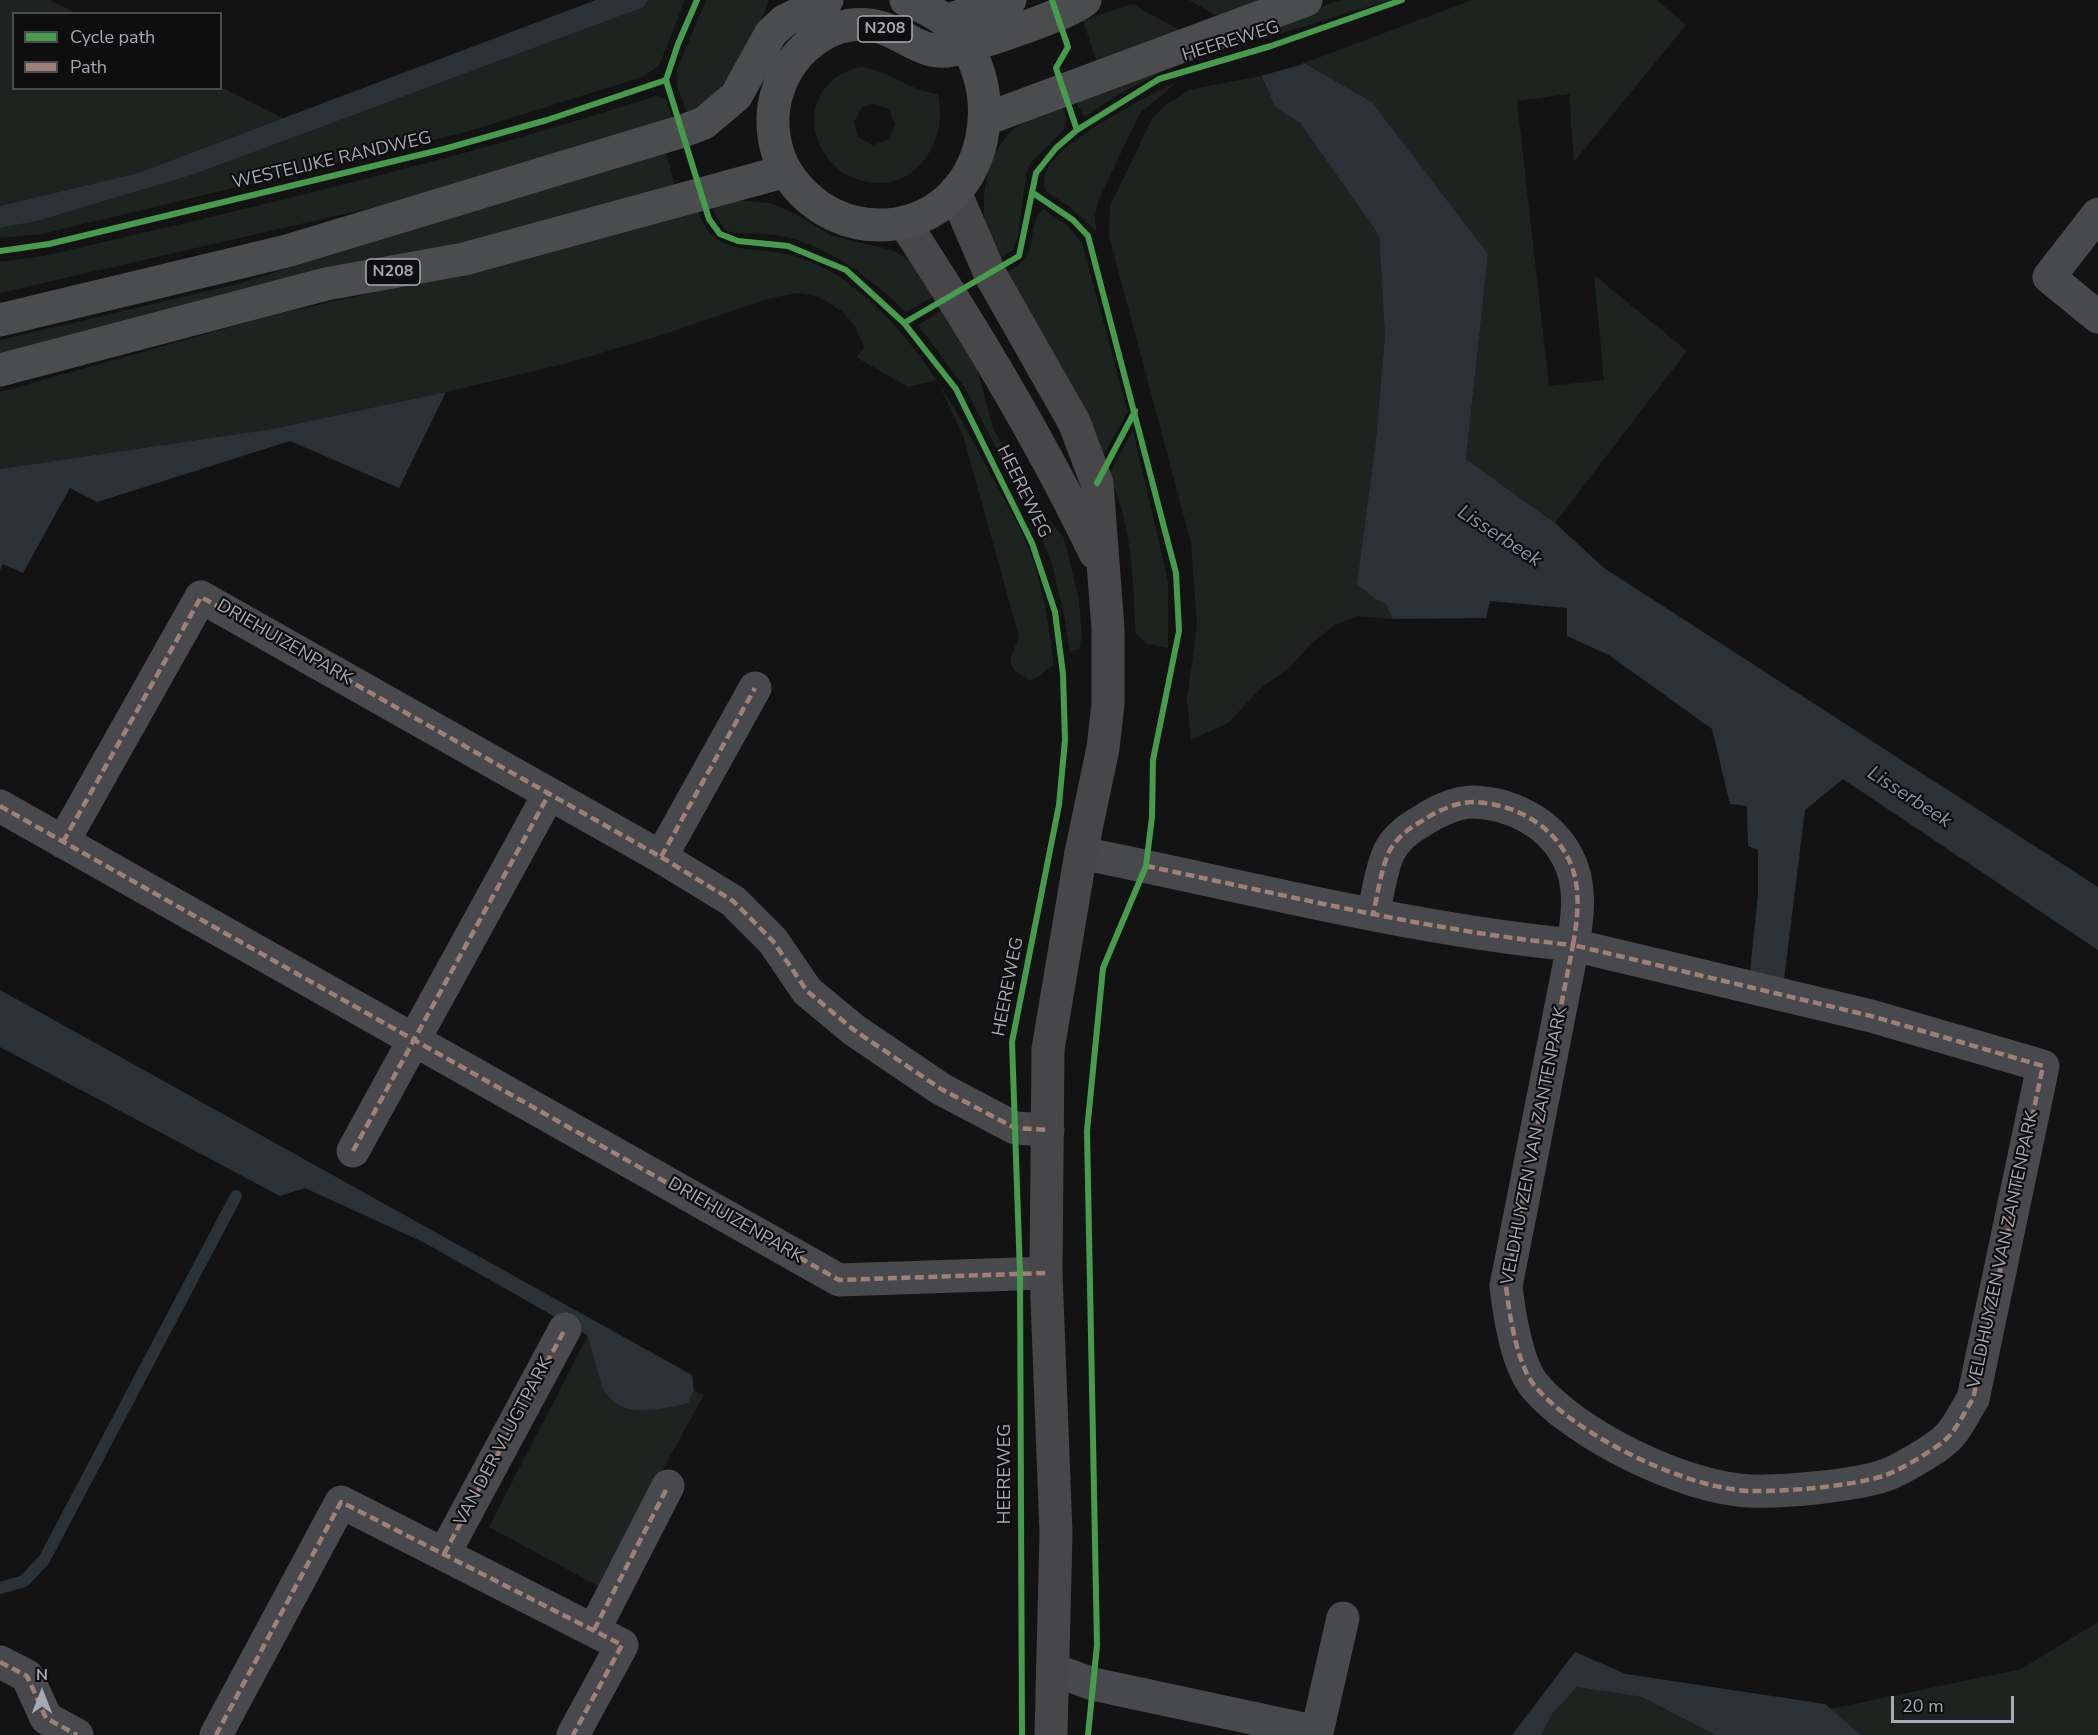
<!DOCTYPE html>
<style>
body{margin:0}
#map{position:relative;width:2098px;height:1735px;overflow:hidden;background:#131314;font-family:"Nunito Sans",sans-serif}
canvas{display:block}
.legend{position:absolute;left:12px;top:12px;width:210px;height:78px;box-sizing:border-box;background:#0e0e0f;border:2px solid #4b4c51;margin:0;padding:8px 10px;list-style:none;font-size:18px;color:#a6a9b3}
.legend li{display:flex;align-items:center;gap:12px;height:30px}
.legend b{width:30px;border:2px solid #4b4c51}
.north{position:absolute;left:12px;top:1663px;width:60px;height:60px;-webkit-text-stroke:4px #0e0e0f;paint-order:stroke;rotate:0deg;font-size:16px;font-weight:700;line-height:24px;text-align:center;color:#a6a9b3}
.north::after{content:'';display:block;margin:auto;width:21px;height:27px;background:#a6a9b3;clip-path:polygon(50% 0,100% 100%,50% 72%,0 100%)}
.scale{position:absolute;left:1891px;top:1696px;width:123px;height:27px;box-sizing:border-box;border:3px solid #a6a9b3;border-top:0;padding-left:8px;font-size:18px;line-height:21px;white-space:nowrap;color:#a6a9b3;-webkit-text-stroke:4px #0e0e0f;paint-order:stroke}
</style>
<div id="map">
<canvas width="2098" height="1735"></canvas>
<ul class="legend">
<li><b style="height:8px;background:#469c4c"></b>Cycle path</li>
<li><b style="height:8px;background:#9e8076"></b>Path</li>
</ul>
<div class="north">N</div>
<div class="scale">20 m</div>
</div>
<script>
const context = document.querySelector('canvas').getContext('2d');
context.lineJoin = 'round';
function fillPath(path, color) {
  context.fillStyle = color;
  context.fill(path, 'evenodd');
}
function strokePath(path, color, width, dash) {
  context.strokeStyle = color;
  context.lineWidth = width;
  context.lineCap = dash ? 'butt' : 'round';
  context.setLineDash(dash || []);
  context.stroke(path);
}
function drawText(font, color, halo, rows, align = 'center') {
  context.font = font + ' "Nunito Sans",sans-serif';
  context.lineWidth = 4.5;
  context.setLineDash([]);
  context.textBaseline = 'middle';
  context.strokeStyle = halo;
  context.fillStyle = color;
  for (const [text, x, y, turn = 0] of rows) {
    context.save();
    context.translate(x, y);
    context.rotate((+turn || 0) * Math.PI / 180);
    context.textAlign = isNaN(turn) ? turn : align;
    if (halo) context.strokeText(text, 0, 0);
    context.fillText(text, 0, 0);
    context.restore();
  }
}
const green = new Path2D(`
 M 0,0 L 49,0 L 76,13 L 14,14 L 14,88 L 221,87 L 283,118 L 138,173 L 0,206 Z
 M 648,0 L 685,0 L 659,66 L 642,77 L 466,132 L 42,234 L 0,238 L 0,228 L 37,221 L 192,175 L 644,7 Z
 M 706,0 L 769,0 C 765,17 728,82 715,94 C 707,102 697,107 687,113 L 678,89 L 676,72 Z
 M 1142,0 L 1264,0 L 1097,62 L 1083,21 Z
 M 1340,0 L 1391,0 L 1174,66 L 1121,93 L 1084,117 L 1075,100 Z
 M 1472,0 L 1657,0 L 1686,25 L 1574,162 L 1569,94 L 1517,101 L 1549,386 L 1604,380 L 1594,275 L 1687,351 L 1555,523 L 1466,459 L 1488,254 L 1372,102 L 1304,63 Z
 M 861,67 C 888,70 910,91 938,94 C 943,120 939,142 922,163 C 913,174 898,182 883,183 C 810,186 784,84 861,67 ZM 873,104 L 889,109 L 895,125 L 888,140 L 873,145 L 858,137 L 854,122 L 862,107 Z
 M 1261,76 L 1275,107 L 1300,123 L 1379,235 L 1385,336 L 1375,449 L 1375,599 L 1386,604 L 1393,619 L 1357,616 L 1335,625 L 1313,642 L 1290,667 L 1260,689 L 1228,723 L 1191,740 L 1187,699 L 1197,625 L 1191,543 L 1109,236 L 1110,206 L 1152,119 L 1168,103 L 1192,89 Z
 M 1177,82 L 1140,113 L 1099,199 L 1095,216 L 1096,231 L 1070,207 L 1046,192 C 1043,182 1043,176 1049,166 C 1068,137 1145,97 1177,82 Z
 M 656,96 L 666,99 L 672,118 L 392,203 L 0,293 L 0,262 L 44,256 C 250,208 455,161 656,96 Z
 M 1061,104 L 1066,117 L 1064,130 L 1031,162 L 1026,175 L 1018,237 L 1013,250 L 998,260 C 994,247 987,234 985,221 C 980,188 991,144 1019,125 C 1032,117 1047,111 1061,104 Z
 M 666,152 L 675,186 L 522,231 L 0,364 L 0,340 L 237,284 Z
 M 725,199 L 770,203 L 798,215 L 830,235 L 895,251 L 910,261 L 936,295 L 906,312 C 869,278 836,250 786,237 C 767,232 746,235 726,231 L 715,215 L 711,201 Z
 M 696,205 C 712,258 744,245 786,254 C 806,259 827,268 844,280 C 912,329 952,401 990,473 C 1004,500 1020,526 1031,554 C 1044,590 1049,627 1054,665 C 1044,669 1042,678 1029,681 C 1026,675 1023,676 1018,673 C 1003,663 1015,649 1019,637 L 963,435 L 937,380 L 908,387 L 856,357 L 864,348 L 856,328 L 843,312 L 819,297 L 798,293 L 771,298 L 652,338 L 560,365 L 446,392 L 272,429 L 0,469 L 0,392 L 277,314 L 468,271 Z
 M 1043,209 L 1067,225 L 1082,243 L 1128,412 L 1102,458 L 1006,273 C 1046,252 1022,230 1043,209 Z
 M 944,309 L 975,361 L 993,428 L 1027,492 L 1064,538 L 1079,600 L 1082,636 L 1079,649 L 1070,652 L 1064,615 L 1051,560 L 1038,529 L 965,388 L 918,325 Z
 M 1133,430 L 1168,581 L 1168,648 L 1147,644 L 1135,632 C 1134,578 1131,524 1109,474 Z
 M 588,1335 L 599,1369 L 638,1411 L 687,1403 L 694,1391 L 704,1395 L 598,1586 L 489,1527 Z
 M 2098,1622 L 2098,1735 L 1861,1735 L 1830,1709 L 2021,1669 Z
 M 1577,1687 L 1642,1697 L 1715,1735 L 1541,1735 L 1552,1714 Z`);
const water = new Path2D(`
 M 596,0 L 648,0 L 644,7 L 192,175 L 37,221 L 0,228 L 0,206 L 138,173 Z
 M 1298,62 L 1304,63 L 1372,102 L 1488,254 L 1466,459 L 1555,523 L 1604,568 L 2098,887 L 2098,950 L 1843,779 L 1805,810 L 1784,979 L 1750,972 L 1758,894 L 1758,850 L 1748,846 L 1747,806 L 1730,804 L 1712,729 L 1609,655 L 1567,636 L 1567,608 L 1490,601 L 1486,618 L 1393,619 L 1386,604 L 1375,599 L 1357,584 L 1375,449 L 1385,336 L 1379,235 L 1300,123 L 1275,107 L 1260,72 Z
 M 446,392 L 399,488 L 290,441 L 97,502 L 70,488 L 23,573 L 3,564 L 0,570 L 0,469 L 272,429 Z
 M 0,990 L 692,1375 L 694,1391 L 688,1403 C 661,1409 625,1420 606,1393 C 599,1383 593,1349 587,1335 L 425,1243 L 305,1188 L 280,1196 L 0,1047 Z
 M 1575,1652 L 1626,1674 L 1825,1704 L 1861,1735 L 1715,1735 L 1642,1697 L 1577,1687 L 1552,1714 L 1541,1735 L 1512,1735 Z`);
const pier = new Path2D(`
 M 1126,0 L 1189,0 L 1304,64 L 1260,76 Z`);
const stream = new Path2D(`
 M 0,1588 L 24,1581 L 44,1560 L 236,1196`);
const street = new Path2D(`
 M 2098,214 L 2049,277 L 2098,317
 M 0,806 L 839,1280 L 1046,1273
 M 63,842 L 201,597 L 661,857 L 755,688
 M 1081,853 C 1245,886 1408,929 1573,945 L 1506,1286 C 1509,1313 1517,1364 1534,1385 C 1575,1435 1686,1489 1751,1491 C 1785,1492 1854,1486 1886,1475 C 1900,1470 1934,1450 1945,1440 C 1957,1430 1964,1412 1973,1399 L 2043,1066 L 1871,1016 L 1573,945 C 1578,916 1582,883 1567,856 C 1549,822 1510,803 1473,802 C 1456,802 1435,812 1422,821 C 1409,828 1396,838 1389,852 C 1381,869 1378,894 1373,914
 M 661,857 L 733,901 L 773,941 L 807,991 L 854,1030 L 941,1089 L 1015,1128 L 1048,1130
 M 353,1151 L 549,794
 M 444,1554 L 565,1329
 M 594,1630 L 668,1486
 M 0,1662 L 27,1676 L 46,1718 L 77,1735
 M 1054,1670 L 1093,1684 L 1317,1732 L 1343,1618
 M 216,1735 L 341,1502 L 622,1645 L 573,1735`);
const secondary = new Path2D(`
 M 955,192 L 990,274 L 1074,422 L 1097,483 L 1108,629 L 1108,704 L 1103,748 L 1081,853 L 1048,1049 L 1046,1273 L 1056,1533 L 1051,1735
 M 904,222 C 974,329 1040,438 1095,553`);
const primary = new Path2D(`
 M 906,0 C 919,5 934,11 945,21 C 1013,80 991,210 895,224 C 851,230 811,210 787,173 C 772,149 769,116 778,90 C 792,47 837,13 883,28 C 903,35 925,54 947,51 C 965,49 1076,12 1085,0
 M 945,21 L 1010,0
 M 986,119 L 1306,0
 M 0,320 L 287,251 L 683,131 L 704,123 L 736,96 L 771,33 L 784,21 L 827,0
 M 0,370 L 326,284 L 464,259 L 786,171`);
const quiet = new Path2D(`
 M 0,806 L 839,1280 L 1046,1273
 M 63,842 L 201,597 L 661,857 L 755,688
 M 661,857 L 733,901 L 773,941 L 807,991 L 854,1030 L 941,1089 L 1015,1128 L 1048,1130
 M 1146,866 C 1287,895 1429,931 1573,945 L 1506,1286 C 1509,1313 1517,1364 1534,1385 C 1575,1435 1686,1489 1751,1491 C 1785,1492 1854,1486 1886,1475 C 1900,1470 1934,1450 1945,1440 C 1957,1430 1964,1412 1973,1399 L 2043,1066 L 1871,1016 L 1573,945 C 1578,916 1582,883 1567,856 C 1549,822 1510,803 1473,802 C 1456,802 1435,812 1422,821 C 1409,828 1396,838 1389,852 C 1381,869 1378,894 1373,914
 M 353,1151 L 549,794
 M 444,1554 L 565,1329
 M 594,1630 L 668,1486
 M 0,1662 L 27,1676 L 46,1718 L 77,1735
 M 216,1735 L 341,1502 L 622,1645 L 573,1735`);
const cycleway = new Path2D(`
 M 697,0 L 678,44 L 666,80 L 709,219 L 720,234 L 738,241 L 788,246 L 846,270 L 904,323 L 956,389 L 1032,543 L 1055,612 L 1063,674 L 1065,740 L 1059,805 L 1012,1042 L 1020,1274 L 1022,1735
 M 1052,0 L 1068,47 L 1056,68 L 1077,130
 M 1033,193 L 1073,220 L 1088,236 L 1176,573 L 1179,631 L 1153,760 L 1152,817 L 1146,866 L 1103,968 L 1087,1131 L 1097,1645 L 1088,1735
 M 0,251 L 49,244 L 444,149 L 547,120 L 666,80
 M 904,323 L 1019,256 L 1036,173 L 1056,148 L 1077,130 L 1159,79 L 1271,46 L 1402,0
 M 1097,483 L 1135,411`);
const shields = [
 [885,29,54],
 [393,272,54]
];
const shieldNames = [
 ["N208",885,29],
 ["N208",393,272]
];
const streetNames = [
 ["HEEREWEG",1231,42,-17],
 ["WESTELIJKE RANDWEG",332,161,-13],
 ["HEEREWEG",1023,492,64],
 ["DRIEHUIZENPARK",284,643,30],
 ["HEEREWEG",1009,987,-79],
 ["VELDHUYZEN VAN ZANTENPARK",1535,1146,-79],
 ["DRIEHUIZENPARK",735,1221,30],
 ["VELDHUYZEN VAN ZANTENPARK",2004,1250,-78],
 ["VAN DER VLUGTPARK",504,1442,-62],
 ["HEEREWEG",1006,1474,-90]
];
const waterNames = [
 ["Lisserbeek",1499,537,33],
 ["Lisserbeek",1909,798,33]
];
fillPath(green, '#1d231e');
fillPath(water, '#2b3237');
fillPath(pier, '#131314');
strokePath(stream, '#2b3237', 12);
strokePath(street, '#48494c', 33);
strokePath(secondary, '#47474a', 33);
strokePath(primary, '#4a4c4e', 33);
strokePath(quiet, '#9e8076', 4.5, [9, 4.5]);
strokePath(cycleway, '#469c4c', 6);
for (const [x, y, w] of shields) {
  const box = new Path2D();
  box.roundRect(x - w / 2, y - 13, w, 26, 4.5);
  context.fillStyle = '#0e0e0f';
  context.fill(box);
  strokePath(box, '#a6a9b3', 1.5);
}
drawText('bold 16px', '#a6a9b3', null, shieldNames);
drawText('18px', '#a6a9b3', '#0e0e0f', streetNames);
drawText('italic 20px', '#8096ab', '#0e0e0f', waterNames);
</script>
